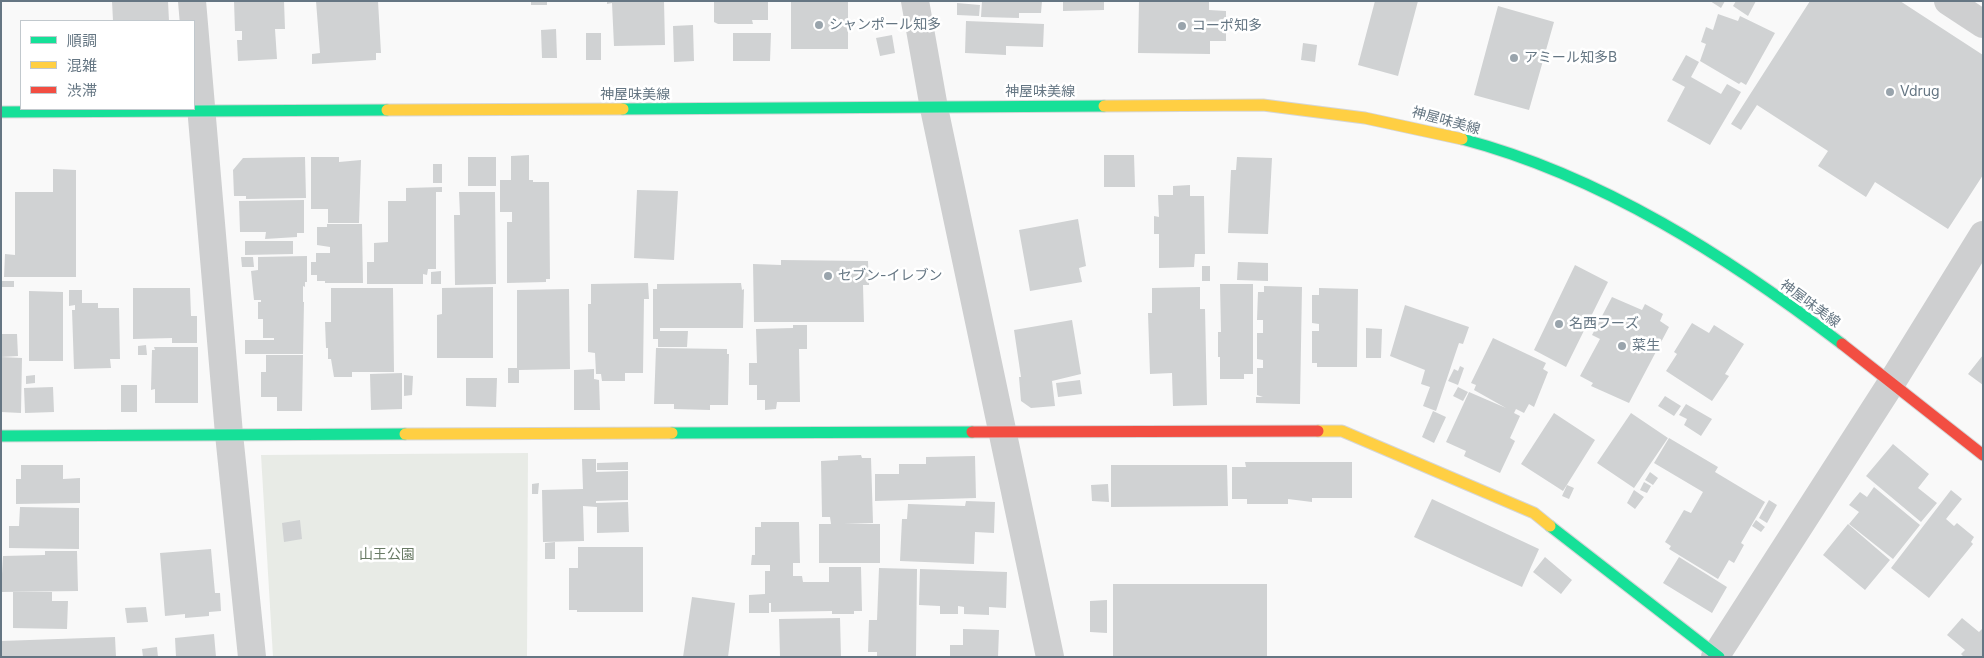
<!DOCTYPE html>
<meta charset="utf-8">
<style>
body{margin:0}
#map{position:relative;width:1984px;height:658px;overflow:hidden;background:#f9f9f9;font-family:Inter,"Noto Sans JP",sans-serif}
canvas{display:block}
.frame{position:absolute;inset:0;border:2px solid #657683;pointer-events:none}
.legend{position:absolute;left:20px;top:20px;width:175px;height:90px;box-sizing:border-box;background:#fff;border:1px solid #c1c8cd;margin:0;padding:6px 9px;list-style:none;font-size:15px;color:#657683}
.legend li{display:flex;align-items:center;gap:10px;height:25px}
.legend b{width:25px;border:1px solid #c1c8cd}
</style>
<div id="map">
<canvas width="1984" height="658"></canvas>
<div class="frame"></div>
<ul class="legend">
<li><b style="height:6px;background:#16e098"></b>順調</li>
<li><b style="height:6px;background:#ffcf43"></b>混雑</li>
<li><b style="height:6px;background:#f24e42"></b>渋滞</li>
</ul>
</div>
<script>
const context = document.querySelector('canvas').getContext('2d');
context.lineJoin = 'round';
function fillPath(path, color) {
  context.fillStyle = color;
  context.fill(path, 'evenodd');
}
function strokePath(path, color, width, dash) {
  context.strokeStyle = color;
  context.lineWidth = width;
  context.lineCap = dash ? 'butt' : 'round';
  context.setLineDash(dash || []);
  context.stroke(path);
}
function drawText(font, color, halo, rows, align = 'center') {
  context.font = font + ' Inter,"Noto Sans JP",sans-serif';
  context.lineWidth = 5;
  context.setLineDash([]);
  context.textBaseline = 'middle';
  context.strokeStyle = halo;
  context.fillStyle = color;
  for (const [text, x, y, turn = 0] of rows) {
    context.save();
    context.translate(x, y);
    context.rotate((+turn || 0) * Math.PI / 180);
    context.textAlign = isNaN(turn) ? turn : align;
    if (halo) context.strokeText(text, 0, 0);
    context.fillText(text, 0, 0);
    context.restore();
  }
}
const green = new Path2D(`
 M 528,453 L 527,657 L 273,657 L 261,455 Z`);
const building = new Path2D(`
 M 112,1 L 168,1 L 169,21 L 113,21 Z
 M 234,1 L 284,1 L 285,29 L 275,29 L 277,59 L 238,61 L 237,40 L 242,40 L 242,31 L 235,31 Z
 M 316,1 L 378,1 L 381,53 L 376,53 L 376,60 L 312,64 L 312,54 L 320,53 Z
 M 531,1 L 547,1 L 547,5 L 531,5 Z
 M 607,1 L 664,1 L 665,45 L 614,46 L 612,3 L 607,4 Z
 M 714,1 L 768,1 L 768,20 L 752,20 L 753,24 L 718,24 L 714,22 Z
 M 791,1 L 848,1 L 848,49 L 791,49 Z
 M 982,1 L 1042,1 L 1041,13 L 1019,13 L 1019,18 L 981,17 Z
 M 1063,1 L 1104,1 L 1104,10 L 1063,11 Z
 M 1139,1 L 1209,1 L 1209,10 L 1226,11 L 1226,41 L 1210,41 L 1210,54 L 1138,53 Z
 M 1375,1 L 1418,1 L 1398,76 L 1358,65 Z
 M 1710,1 L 1725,1 L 1721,8 Z
 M 1736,1 L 1756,1 L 1748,16 L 1733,6 Z
 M 1810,1 L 1900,1 L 1983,55 L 1983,175 L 1948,229 L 1875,182 L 1866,197 L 1818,166 L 1828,151 L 1757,105 L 1741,130 L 1731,124 Z
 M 957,3 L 980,5 L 979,16 L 957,15 Z
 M 1498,6 L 1554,22 L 1529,110 L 1474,95 Z
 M 1718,14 L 1738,21 L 1740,16 L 1775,33 L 1746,85 L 1741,82 L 1739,84 L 1700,61 L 1706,44 L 1701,42 L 1706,27 L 1713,30 Z
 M 966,21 L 1044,24 L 1043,47 L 1006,46 L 1006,55 L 965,53 Z
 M 693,25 L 694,61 L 674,62 L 673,26 Z
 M 556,29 L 557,58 L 542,58 L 541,30 Z
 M 586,33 L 601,33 L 601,60 L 586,60 Z
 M 733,33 L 771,33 L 770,61 L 733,61 Z
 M 892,35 L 895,53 L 880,56 L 876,38 Z
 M 1303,43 L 1317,45 L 1315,62 L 1301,60 Z
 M 1686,55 L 1699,62 L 1691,77 L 1721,94 L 1727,84 L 1741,92 L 1710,145 L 1667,121 L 1685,87 L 1672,80 Z
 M 529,155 L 529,180 L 533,180 L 533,182 L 549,182 L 550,279 L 546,279 L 546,282 L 507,283 L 507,222 L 512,222 L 512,212 L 500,212 L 500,180 L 511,180 L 511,156 Z
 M 1104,155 L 1134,155 L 1135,187 L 1104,187 Z
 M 305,157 L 306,198 L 246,199 L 246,196 L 234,196 L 233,170 L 243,158 Z
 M 311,157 L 339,157 L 339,162 L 361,160 L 359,223 L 328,223 L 328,209 L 311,209 Z
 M 468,157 L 496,157 L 496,186 L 468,186 Z
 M 1237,157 L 1272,158 L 1268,234 L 1228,233 L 1231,170 L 1236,170 Z
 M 433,164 L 442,164 L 442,183 L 433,183 Z
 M 53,169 L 76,170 L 76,277 L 4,277 L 5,254 L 15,255 L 15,192 L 53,192 Z
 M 1190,185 L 1190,196 L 1204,196 L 1205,254 L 1195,254 L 1194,267 L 1159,268 L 1159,234 L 1154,234 L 1154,216 L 1159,217 L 1158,195 L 1173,195 L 1173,186 Z
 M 442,187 L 442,192 L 436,192 L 436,269 L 428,269 L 427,275 L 423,274 L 423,284 L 367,284 L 367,262 L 374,262 L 374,243 L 388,242 L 388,201 L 406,201 L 406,188 Z
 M 637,190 L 678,191 L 674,260 L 634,258 Z
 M 459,192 L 495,192 L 496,284 L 455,285 L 454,215 L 460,215 Z
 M 304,200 L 304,233 L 297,233 L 297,237 L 265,239 L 266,232 L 240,232 L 239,201 Z
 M 1078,219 L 1086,266 L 1079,268 L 1082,282 L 1030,291 L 1019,230 Z
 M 327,224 L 362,224 L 363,283 L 325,283 L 325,281 L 317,281 L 317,275 L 311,275 L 311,262 L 316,262 L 316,253 L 330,253 L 330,247 L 317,245 L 317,227 L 327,227 Z
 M 245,241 L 293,241 L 293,254 L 245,255 Z
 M 307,256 L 307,282 L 305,282 L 305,287 L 303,286 L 303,302 L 290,302 L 304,302 L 303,354 L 245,354 L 245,340 L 274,340 L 274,338 L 263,338 L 263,319 L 258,319 L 258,302 L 261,302 L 261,300 L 254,300 L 251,271 L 258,270 L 258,257 Z
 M 241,257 L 253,257 L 254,267 L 242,267 Z
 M 781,260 L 868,261 L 869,285 L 863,285 L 864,322 L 754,322 L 753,264 L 781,265 Z
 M 1238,262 L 1268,263 L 1268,281 L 1237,280 Z
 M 1575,265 L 1608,282 L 1566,367 L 1534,350 Z
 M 1202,266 L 1210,266 L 1210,281 L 1202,281 Z
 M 441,271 L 441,284 L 431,284 L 431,272 Z
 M 1,281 L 14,281 L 14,287 L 1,287 Z
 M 648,283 L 649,299 L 644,299 L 643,373 L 625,373 L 625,381 L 602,381 L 601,374 L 596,374 L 595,353 L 588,352 L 588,304 L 591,304 L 591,284 Z
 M 741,283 L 742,290 L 744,289 L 743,328 L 660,328 L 660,331 L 688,331 L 687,347 L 658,347 L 658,339 L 653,339 L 653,289 L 657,289 L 657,284 Z
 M 1220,284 L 1253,284 L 1253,374 L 1244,374 L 1244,379 L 1220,379 L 1220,357 L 1218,357 L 1218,332 L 1221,332 Z
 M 1264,286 L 1302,287 L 1300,404 L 1256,403 L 1256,397 L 1263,397 L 1257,395 L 1257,368 L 1263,368 L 1263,360 L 1257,359 L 1257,333 L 1263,333 L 1263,320 L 1257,320 L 1258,292 L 1264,292 Z
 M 493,287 L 493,358 L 437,358 L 437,315 L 442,314 L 442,288 Z
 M 1200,287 L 1200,309 L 1205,309 L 1207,405 L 1173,406 L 1172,373 L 1150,374 L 1148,313 L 1152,313 L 1152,288 Z
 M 133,288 L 190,288 L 191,316 L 197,316 L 197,343 L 172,343 L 172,338 L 133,339 Z
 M 331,288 L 393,288 L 394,372 L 352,372 L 352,377 L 334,377 L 331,359 L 328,359 L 328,348 L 326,348 L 325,322 L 331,322 Z
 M 1319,288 L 1358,289 L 1357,367 L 1317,367 L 1317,363 L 1312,363 L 1312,331 L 1319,331 L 1319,324 L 1312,323 L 1312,295 L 1319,295 Z
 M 569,289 L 570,369 L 519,370 L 519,383 L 508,383 L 508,368 L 517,368 L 517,290 Z
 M 69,290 L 82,290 L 82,303 L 98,303 L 98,308 L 119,308 L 120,359 L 110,359 L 111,368 L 74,369 L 72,310 L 75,310 L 75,305 L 69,306 Z
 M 29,291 L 63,292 L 63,361 L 29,361 Z
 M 1612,297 L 1642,310 L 1645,304 L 1663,314 L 1660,321 L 1669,327 L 1629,403 L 1591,386 L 1593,383 L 1580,376 L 1600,339 L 1592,335 Z
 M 1405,305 L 1469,327 L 1463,344 L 1459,343 L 1436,411 L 1423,406 L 1430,387 L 1421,384 L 1425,370 L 1390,356 Z
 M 1072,320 L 1081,374 L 1052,381 L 1055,406 L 1031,408 L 1021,401 L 1019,377 L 1021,377 L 1014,330 Z
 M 1692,323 L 1709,333 L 1714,325 L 1744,344 L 1725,374 L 1729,376 L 1712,401 L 1666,371 L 1677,354 L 1674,352 Z
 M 793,325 L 807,325 L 807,349 L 799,349 L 800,402 L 777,402 L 776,409 L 765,410 L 765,400 L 757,400 L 757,385 L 749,385 L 749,363 L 757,363 L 756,329 L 793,328 Z
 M 1366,328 L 1382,329 L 1381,358 L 1366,358 Z
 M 1,334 L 17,334 L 18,356 L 1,357 Z
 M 1493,338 L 1546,363 L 1543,369 L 1548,372 L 1534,407 L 1529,404 L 1524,413 L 1516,409 L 1514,413 L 1520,416 L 1510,438 L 1515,441 L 1500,473 L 1464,456 L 1466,451 L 1446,442 L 1469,392 L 1506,408 L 1474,390 L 1476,385 L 1471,383 Z
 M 146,345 L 147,355 L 138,355 L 138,346 Z
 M 154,347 L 198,347 L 198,403 L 155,403 L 155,389 L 151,390 L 152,350 L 155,350 Z
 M 656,348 L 727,349 L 727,354 L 729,354 L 728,405 L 710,405 L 710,410 L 674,409 L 674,404 L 654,404 Z
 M 266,355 L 303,355 L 302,411 L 277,411 L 277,397 L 261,397 L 261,372 L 266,372 Z
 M 1983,355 L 1983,385 L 1968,374 Z
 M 1,357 L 22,358 L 21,413 L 1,412 Z
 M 1460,366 L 1464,368 L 1458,385 L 1448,381 L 1454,369 L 1458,371 Z
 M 594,369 L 594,379 L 599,380 L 600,410 L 574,410 L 574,370 Z
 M 402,373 L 402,409 L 371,410 L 370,374 Z
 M 35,375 L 35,383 L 26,384 L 26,376 Z
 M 404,375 L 413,376 L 412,395 L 404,396 Z
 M 466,378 L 497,378 L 496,407 L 466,406 Z
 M 1080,380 L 1082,394 L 1058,397 L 1056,383 Z
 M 121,385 L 137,385 L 137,412 L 121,412 Z
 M 53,387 L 54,412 L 25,413 L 24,388 Z
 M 1458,387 L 1468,392 L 1463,401 L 1453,396 Z
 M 1665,396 L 1681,406 L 1674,416 L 1658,406 Z
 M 1686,404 L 1712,419 L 1701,436 L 1684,425 L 1687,419 L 1679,415 Z
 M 1433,411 L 1446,417 L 1434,443 L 1422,437 Z
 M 1554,413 L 1595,440 L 1563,491 L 1521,464 Z
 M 1631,413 L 1668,438 L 1634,488 L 1597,463 Z
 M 1669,438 L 1718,467 L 1715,472 L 1765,502 L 1741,543 L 1744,545 L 1734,563 L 1729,560 L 1718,579 L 1669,549 L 1671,546 L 1665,542 L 1684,510 L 1691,513 L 1703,492 L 1654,463 Z
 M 1893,444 L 1929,474 L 1918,488 L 1937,503 L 1921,522 L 1866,476 Z
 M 861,455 L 862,458 L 871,458 L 873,523 L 844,524 L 880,524 L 880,563 L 819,563 L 819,524 L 831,524 L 830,517 L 822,517 L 821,461 L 838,460 L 838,456 Z
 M 975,456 L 976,498 L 875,501 L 875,474 L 899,474 L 899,464 L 926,464 L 926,457 Z
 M 582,459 L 596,459 L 596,472 L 628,471 L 628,500 L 596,501 L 596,503 L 628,502 L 629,532 L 597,533 L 597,507 L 583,506 L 584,541 L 543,542 L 542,490 L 583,489 Z
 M 628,462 L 628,470 L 597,470 L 597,463 Z
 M 1245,462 L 1352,462 L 1352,498 L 1312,498 L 1312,502 L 1288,499 L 1288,504 L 1247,504 L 1247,499 L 1232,499 L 1232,467 L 1246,467 Z
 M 21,465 L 63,465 L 63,479 L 80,478 L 80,503 L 16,504 L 16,479 L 21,479 Z
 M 1111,465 L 1227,465 L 1228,506 L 1111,507 Z
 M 1650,472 L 1658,478 L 1653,485 L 1645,480 Z
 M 1644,482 L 1651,486 L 1647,493 L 1640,490 Z
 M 539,483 L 538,494 L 532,494 L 532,484 Z
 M 1108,484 L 1109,502 L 1092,501 L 1091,485 Z
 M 1567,485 L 1574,488 L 1569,499 L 1562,496 Z
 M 1874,487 L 1920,525 L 1893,559 L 1849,524 L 1859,512 L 1849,505 L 1860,492 L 1867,497 Z
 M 1634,490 L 1644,497 L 1635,509 L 1627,503 Z
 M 1951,490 L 1962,499 L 1946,519 L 1954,526 L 1957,523 L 1974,537 L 1971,542 L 1973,544 L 1929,598 L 1891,568 Z
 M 1432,499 L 1539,549 L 1522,587 L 1414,537 Z
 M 1769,500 L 1777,505 L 1767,523 L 1759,518 Z
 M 966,501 L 995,502 L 994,533 L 975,532 L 974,564 L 900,561 L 902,519 L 907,519 L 908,504 L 965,506 Z
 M 20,507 L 79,508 L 79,549 L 9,548 L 9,526 L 19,526 Z
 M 300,520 L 302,539 L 284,542 L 282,523 Z
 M 1756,520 L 1765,527 L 1761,532 L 1752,526 Z
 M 761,522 L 799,522 L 800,563 L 793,563 L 793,576 L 802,576 L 803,582 L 829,582 L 829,567 L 861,567 L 862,611 L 854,611 L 854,614 L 832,614 L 832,611 L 771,612 L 771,603 L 769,603 L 769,613 L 749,613 L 749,595 L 765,594 L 765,571 L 770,571 L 770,565 L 751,565 L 752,555 L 755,555 L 755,527 L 761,527 Z
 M 1848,524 L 1890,560 L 1865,590 L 1823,555 Z
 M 555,542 L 555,559 L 545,559 L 545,543 Z
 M 578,547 L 643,547 L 643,612 L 577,612 L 577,610 L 569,610 L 569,568 L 578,568 Z
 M 211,549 L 215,593 L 220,593 L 221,611 L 209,612 L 209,616 L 185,618 L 185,614 L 165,616 L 160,553 Z
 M 45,551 L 77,551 L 78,591 L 1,592 L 3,556 L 45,555 Z
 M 1545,557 L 1572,580 L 1561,594 L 1533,572 Z
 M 1679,557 L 1727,587 L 1712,613 L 1663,583 Z
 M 879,568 L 917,569 L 916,657 L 877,657 L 877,652 L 868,652 L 869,620 L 877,620 Z
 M 920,569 L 1007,572 L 1006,608 L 989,607 L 989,615 L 964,614 L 964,607 L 958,606 L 958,614 L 940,614 L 940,606 L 919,605 Z
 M 1113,584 L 1267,584 L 1267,657 L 1113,657 Z
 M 13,592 L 52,592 L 52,601 L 68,601 L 67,629 L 13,628 Z
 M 692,597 L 735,603 L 728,657 L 683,657 Z
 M 1107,600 L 1107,633 L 1090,632 L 1090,601 Z
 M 146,607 L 148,622 L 127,623 L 125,608 Z
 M 840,618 L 841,657 L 780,657 L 779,619 Z
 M 1962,618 L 1979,632 L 1983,628 L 1983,657 L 1964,657 L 1961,654 L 1965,650 L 1947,635 Z
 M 963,629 L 999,630 L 998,657 L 950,657 L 950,645 L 963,645 Z
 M 214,634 L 216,657 L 176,657 L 175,638 Z
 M 115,637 L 116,657 L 1,657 L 1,641 Z
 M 157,647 L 158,657 L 143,657 L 142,649 Z`);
const street = new Path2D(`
 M 192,1 L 229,434 L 252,657
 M 915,1 L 934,108 L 1050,657
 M 1948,1 L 1983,24
 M 1715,657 L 1892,382 L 1983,235`);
const fast = new Path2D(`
 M 623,109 L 1104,106
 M 1,112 L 387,110
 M 1462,139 C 1602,176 1728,257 1842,344
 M 672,433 L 972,432
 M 1,436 L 405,434
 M 1550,526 L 1719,657`);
const slow = new Path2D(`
 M 1104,106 L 1263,105 L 1365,118 L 1462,139
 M 387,110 L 623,109
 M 1318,431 L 1342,431 L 1534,513 L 1550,526
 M 405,434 L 672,433`);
const jam = new Path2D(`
 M 1842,344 L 1983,455
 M 972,432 L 1318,431`);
const markers = [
 [819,25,5,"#99a4ac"],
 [1182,26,5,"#99a4ac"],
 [1514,58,5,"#99a4ac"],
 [1890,92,5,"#99a4ac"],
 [828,276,5,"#99a4ac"],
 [1559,324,5,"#99a4ac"],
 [1622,346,5,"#99a4ac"]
];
const poiNames = [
 ["シャンポール知多",829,25],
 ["コーポ知多",1192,26],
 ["アミール知多B",1524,58],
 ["Vdrug",1900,92],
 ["セブン-イレブン",838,276],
 ["名西フーズ",1569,324],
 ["菜生",1632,346]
];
const streetNames = [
 ["神屋味美線",1040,92],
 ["神屋味美線",635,95],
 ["神屋味美線",1446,121,15],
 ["神屋味美線",1810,304,36]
];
const parkNames = [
 ["山王公園",387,555]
];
fillPath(green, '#e8ebe6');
fillPath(building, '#d0d2d3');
strokePath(fast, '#d5d6d7', 13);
strokePath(slow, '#d5d6d7', 13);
strokePath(jam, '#d5d6d7', 13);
strokePath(street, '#cecfd0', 28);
strokePath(fast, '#16e098', 11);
strokePath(slow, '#ffcf43', 11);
strokePath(jam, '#f24e42', 11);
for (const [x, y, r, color] of markers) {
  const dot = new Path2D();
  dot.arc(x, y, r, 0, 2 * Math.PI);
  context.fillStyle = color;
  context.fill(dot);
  strokePath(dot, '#fff', 2);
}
drawText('14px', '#657683', '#fff', poiNames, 'left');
drawText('14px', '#657683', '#fff', streetNames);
drawText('14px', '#687a64', '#fff', parkNames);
</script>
